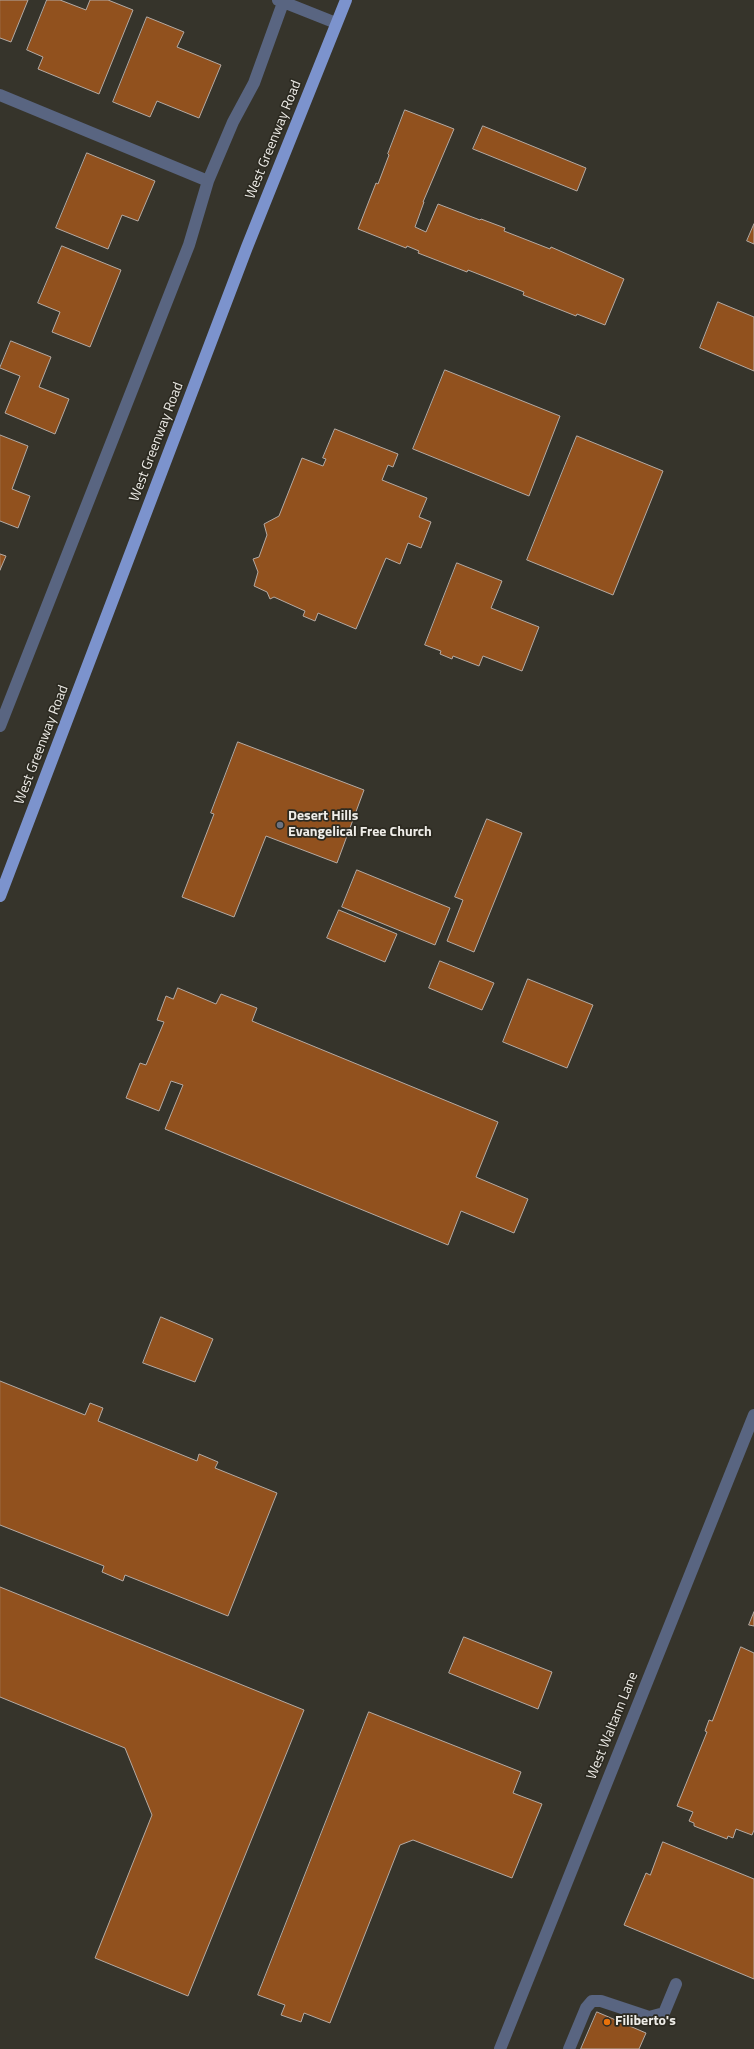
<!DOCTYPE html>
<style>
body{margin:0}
canvas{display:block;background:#36342b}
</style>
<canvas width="754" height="2049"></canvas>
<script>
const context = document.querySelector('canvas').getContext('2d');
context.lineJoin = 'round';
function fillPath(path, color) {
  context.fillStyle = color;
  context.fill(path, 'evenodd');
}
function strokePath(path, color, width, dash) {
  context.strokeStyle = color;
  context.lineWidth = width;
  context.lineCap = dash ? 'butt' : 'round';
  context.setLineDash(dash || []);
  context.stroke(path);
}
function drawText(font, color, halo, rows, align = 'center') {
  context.font = font + ' "Titillium Web",sans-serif';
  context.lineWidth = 3.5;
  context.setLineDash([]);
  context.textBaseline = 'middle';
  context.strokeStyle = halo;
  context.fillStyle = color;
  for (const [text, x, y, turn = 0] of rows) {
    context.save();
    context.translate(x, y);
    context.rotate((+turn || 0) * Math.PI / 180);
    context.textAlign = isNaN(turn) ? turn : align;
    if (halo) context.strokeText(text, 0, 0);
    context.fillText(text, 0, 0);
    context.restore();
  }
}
const building = new Path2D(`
 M 0,0 L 28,0 L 11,42 L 0,38 Z
 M 47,0 L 60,0 L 86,10 L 90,0 L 108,0 L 133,10 L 99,94 L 38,69 L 43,57 L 27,50 Z
 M 147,17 L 184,32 L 177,47 L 221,65 L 199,118 L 157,101 L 150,117 L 113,102 Z
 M 405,110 L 454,129 L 423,202 L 424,202 L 415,227 L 426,232 L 438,204 L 480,220 L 481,219 L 505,228 L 504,231 L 550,249 L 551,247 L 624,279 L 605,325 L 577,314 L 576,316 L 523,295 L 524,292 L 468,270 L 467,272 L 418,253 L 419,251 L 407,246 L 406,248 L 358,229 L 376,183 L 378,184 L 389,155 L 388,154 Z
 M 483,126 L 586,168 L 577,191 L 473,149 Z
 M 87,153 L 155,181 L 138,221 L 122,215 L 108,249 L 56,228 Z
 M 754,224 L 754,244 L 747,241 Z
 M 62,246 L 121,270 L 90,347 L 52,332 L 60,312 L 38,303 Z
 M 718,302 L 754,317 L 754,371 L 700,348 Z
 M 11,341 L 51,357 L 39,387 L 69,399 L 55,434 L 5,413 L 20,376 L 0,368 Z
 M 445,370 L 560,416 L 529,496 L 413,449 Z
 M 335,429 L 398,454 L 393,467 L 388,465 L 382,480 L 427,498 L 419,517 L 431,522 L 421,548 L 408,543 L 400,564 L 386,558 L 356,629 L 318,613 L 315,621 L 303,616 L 305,611 L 274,597 L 270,599 L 267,592 L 254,586 L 258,572 L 253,559 L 259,557 L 267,535 L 264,524 L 279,516 L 302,458 L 323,466 L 326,459 L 323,458 Z
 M 0,435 L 28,446 L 12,489 L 30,496 L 18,528 L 0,521 Z
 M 577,436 L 663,471 L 613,595 L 527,560 Z
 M 0,554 L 6,556 L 0,570 Z
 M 457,563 L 502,581 L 491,608 L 539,627 L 522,671 L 483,656 L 479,666 L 453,656 L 452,659 L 440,654 L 441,651 L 425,645 Z
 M 238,742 L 364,790 L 337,863 L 266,836 L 234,917 L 182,897 L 214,814 L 211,813 Z
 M 487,819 L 522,833 L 474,952 L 447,941 L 463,900 L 455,897 Z
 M 357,870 L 450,908 L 435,945 L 342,907 Z
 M 339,910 L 397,934 L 385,962 L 327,938 Z
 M 440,961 L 494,983 L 482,1010 L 429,988 Z
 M 528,979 L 593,1005 L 567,1068 L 503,1042 Z
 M 178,988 L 216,1004 L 221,994 L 257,1008 L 252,1021 L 498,1122 L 476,1177 L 528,1199 L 514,1233 L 461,1211 L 448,1245 L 165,1129 L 183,1085 L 171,1081 L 159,1111 L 126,1098 L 140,1063 L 146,1065 L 164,1022 L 157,1020 L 166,996 L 173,999 Z
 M 161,1317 L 213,1339 L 195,1382 L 143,1363 Z
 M 0,1381 L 85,1415 L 90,1403 L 103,1408 L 98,1421 L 197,1461 L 199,1454 L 218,1462 L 215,1468 L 277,1493 L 228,1616 L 125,1575 L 123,1581 L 102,1572 L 104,1566 L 0,1525 Z
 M 0,1587 L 304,1710 L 188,1996 L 95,1958 L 152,1815 L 125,1748 L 0,1697 Z
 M 754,1612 L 754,1626 L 749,1625 Z
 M 464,1637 L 552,1672 L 538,1709 L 449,1673 Z
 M 741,1647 L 754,1653 L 754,1830 L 752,1835 L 736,1829 L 733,1838 L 728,1836 L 727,1839 L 694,1826 L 694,1823 L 689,1821 L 693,1812 L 677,1806 L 707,1732 L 705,1731 L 709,1720 L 712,1721 Z
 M 369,1712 L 521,1772 L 513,1793 L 542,1804 L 512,1878 L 413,1840 L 400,1845 L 330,2023 L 304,2013 L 301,2022 L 281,2015 L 285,2005 L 258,1995 Z
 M 663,1842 L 754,1879 L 754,1979 L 624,1925 L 646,1873 L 650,1875 Z
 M 597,2012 L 646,2033 L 639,2049 L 581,2049 Z`);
const minor = new Path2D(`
 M 278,0 L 336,23
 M 0,95 L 208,181
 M 0,726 L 189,245 L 208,181 L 233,122 L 254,83 L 284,0
 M 500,2049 L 754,1415
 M 569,2049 L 586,2008 L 592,2001 L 601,2001 L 649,2017 L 664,2013 L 676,1984`);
const major = new Path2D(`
 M 0,896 L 247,247 L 346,0`);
const markers = [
 [280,825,4,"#6b7280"],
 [607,2022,4,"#e8710a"]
];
const streetNames = [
 ["West Greenway Road",274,140,-68],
 ["West Greenway Road",157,442,-69],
 ["West Greenway Road",42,745,-69],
 ["West Waltann Lane",613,1726,-68]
];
const poiNames = [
 ["Desert Hills",288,817],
 ["Evangelical Free Church",288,833],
 ["Filiberto's",615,2022]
];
fillPath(building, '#91511e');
strokePath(building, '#b4aaa3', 1);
strokePath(minor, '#596581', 12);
strokePath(major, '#7c93cd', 12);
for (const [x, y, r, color] of markers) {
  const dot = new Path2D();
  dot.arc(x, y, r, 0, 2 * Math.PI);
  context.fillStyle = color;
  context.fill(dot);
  strokePath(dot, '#2c2a21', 1.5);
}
drawText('14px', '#efede8', '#2c2a21', streetNames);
drawText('bold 14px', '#efede8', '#2c2a21', poiNames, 'left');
</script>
